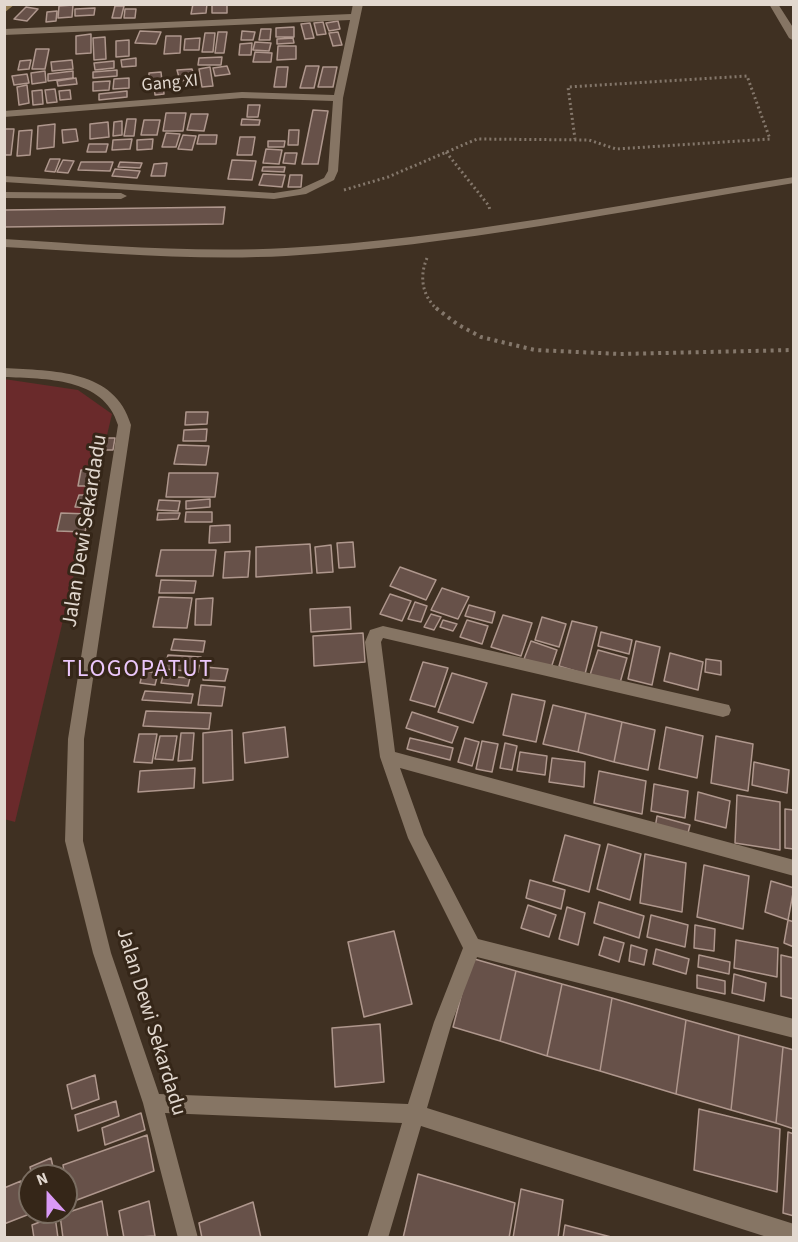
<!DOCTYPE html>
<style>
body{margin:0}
#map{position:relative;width:798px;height:1242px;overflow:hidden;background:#3f3022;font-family:"Source Sans 3",sans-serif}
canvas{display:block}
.frame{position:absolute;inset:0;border:6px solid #e2d8cf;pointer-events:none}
.north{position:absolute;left:18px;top:1164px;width:60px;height:60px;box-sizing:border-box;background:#352618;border:2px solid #7a6d61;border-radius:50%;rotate:339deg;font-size:16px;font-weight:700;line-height:24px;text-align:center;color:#e2d8cf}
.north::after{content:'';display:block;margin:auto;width:21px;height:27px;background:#da9af6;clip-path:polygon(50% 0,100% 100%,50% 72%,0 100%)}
</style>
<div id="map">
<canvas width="798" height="1242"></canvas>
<div class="frame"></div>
<div class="north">N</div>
</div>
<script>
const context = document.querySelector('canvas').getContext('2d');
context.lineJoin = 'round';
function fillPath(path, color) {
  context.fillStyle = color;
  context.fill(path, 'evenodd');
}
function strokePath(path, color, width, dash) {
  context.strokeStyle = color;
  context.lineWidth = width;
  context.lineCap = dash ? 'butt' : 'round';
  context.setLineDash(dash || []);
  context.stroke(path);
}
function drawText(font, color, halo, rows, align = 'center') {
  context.font = font + ' "Source Sans 3",sans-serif';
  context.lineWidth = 6;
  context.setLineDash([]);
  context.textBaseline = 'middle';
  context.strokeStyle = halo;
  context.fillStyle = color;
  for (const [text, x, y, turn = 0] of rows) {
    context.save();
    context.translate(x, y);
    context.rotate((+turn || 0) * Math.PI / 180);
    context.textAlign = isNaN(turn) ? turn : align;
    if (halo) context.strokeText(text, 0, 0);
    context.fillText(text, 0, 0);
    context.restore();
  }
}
const green = new Path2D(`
 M 4,379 L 78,390 L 112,414 L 15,822 L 4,819 Z`);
const building = new Path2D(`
 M 193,4 L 207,4 L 206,13 L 191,14 Z
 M 212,4 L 227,4 L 227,13 L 212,13 Z
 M 73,5 L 72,17 L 58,18 L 59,6 Z
 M 115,6 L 124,6 L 121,18 L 112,18 Z
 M 26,7 L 38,9 L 27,21 L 14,19 Z
 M 95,8 L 94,15 L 75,16 L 75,9 Z
 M 125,9 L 136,9 L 135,18 L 124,18 Z
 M 57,11 L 56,21 L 46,22 L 47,12 Z
 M 338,21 L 340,29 L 329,31 L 326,23 Z
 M 323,22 L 326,34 L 317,35 L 314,23 Z
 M 310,23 L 314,38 L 305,39 L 301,24 Z
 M 294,27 L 294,37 L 276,37 L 276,28 Z
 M 261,29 L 271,29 L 270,40 L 259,40 Z
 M 140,31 L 161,32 L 156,44 L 135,43 Z
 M 242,31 L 255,32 L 253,40 L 241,40 Z
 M 218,32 L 227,32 L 224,53 L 215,53 Z
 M 338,32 L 342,45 L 333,46 L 329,33 Z
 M 205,33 L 215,33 L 213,52 L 202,52 Z
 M 91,34 L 91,53 L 76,54 L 76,36 Z
 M 166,36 L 181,36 L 180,53 L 164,54 Z
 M 105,37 L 106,59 L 94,60 L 93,38 Z
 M 200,38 L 199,50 L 184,50 L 185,39 Z
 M 293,38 L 294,43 L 277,44 L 277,39 Z
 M 129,40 L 129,56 L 116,57 L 116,41 Z
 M 255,42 L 271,43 L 269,51 L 253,50 Z
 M 252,43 L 251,55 L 239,55 L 240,44 Z
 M 278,46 L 296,46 L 296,59 L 277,60 Z
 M 36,49 L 49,49 L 45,69 L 32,69 Z
 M 255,52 L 272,53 L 271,62 L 253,62 Z
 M 222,57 L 221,65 L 198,65 L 199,58 Z
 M 136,58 L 136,66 L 122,67 L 121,60 Z
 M 31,60 L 29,69 L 18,70 L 20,61 Z
 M 72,60 L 73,69 L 52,71 L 51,62 Z
 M 114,61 L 114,68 L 95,70 L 94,63 Z
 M 227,66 L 230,74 L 215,76 L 213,68 Z
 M 306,66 L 319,66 L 314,88 L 300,88 Z
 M 210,67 L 213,86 L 202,87 L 199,69 Z
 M 277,67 L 288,67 L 286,87 L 274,87 Z
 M 323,67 L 337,67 L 333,87 L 318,87 Z
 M 192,69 L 195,79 L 180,81 L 177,70 Z
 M 117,70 L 117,76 L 93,78 L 93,72 Z
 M 45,71 L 46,82 L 32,84 L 31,73 Z
 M 73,71 L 73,78 L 48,81 L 48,74 Z
 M 161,72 L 162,81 L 149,82 L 149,73 Z
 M 27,74 L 29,83 L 14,85 L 12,76 Z
 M 76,78 L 77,84 L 58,86 L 57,81 Z
 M 129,78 L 129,88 L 113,89 L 114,79 Z
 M 110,81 L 109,90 L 93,91 L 93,82 Z
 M 163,83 L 164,94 L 155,95 L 154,84 Z
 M 27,85 L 29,103 L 19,105 L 17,87 Z
 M 55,89 L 57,102 L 47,103 L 45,90 Z
 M 42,90 L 43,104 L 33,105 L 32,91 Z
 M 70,90 L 71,99 L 60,100 L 59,91 Z
 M 127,91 L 127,97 L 99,100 L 99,94 Z
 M 248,105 L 260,105 L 258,117 L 247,117 Z
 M 313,110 L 328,111 L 318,164 L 302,164 Z
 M 166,113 L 186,113 L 183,131 L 163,131 Z
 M 191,114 L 208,114 L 204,131 L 187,130 Z
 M 127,119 L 136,119 L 134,136 L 124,136 Z
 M 242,119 L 260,120 L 259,125 L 241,125 Z
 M 144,120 L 160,120 L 157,135 L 141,135 Z
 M 122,121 L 122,135 L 113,136 L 114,122 Z
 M 108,122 L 109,137 L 90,139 L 90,124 Z
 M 55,124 L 54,147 L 37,149 L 38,126 Z
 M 4,129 L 14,129 L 11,155 L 4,155 Z
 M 76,129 L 78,141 L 63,143 L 62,130 Z
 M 32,130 L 30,155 L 17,156 L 19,131 Z
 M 289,130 L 299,130 L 298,145 L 288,145 Z
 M 166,133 L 180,134 L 176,147 L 162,147 Z
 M 183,135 L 196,136 L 192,150 L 178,149 Z
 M 199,135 L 217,135 L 216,144 L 197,144 Z
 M 240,137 L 255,137 L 252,155 L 237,155 Z
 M 132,139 L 130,149 L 112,150 L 113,140 Z
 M 153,139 L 152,149 L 137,150 L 137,140 Z
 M 268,141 L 285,141 L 284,147 L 268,147 Z
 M 89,144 L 108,144 L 106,152 L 87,152 Z
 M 266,149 L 282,150 L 279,164 L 263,163 Z
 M 285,153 L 297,153 L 295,164 L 283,163 Z
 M 50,159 L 60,159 L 55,172 L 45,171 Z
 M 63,160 L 74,161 L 68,173 L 57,172 Z
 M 232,160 L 256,161 L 252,180 L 228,179 Z
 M 81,162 L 113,162 L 110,171 L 78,170 Z
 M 120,162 L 142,163 L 140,168 L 118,167 Z
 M 167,163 L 165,176 L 151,176 L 154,164 Z
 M 263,167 L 285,167 L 284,172 L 262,171 Z
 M 115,169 L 140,171 L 137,178 L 112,176 Z
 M 263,174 L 285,175 L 282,187 L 259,185 Z
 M 290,175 L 302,175 L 301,187 L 288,187 Z
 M 225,207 L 223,224 L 4,227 L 4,210 Z
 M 186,412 L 208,412 L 207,424 L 185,425 Z
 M 207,429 L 206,441 L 183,441 L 184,430 Z
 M 101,438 L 115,438 L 113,450 L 99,450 Z
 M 178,445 L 209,446 L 206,465 L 174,464 Z
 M 81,470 L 101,470 L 98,486 L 78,486 Z
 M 169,473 L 218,473 L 215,497 L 166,497 Z
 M 79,495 L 97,495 L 94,508 L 75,507 Z
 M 210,499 L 210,507 L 186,509 L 186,501 Z
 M 159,500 L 180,501 L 178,511 L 157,510 Z
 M 186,512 L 212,512 L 212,522 L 185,522 Z
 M 61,513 L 89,514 L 85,532 L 57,531 Z
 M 158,513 L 180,513 L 178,519 L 157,520 Z
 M 230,525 L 230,542 L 209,543 L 210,526 Z
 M 353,542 L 355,567 L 339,568 L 337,543 Z
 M 310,544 L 312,573 L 256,577 L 256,547 Z
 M 331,545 L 333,572 L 317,573 L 315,547 Z
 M 161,550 L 216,550 L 213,576 L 156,576 Z
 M 250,551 L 248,577 L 223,578 L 225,552 Z
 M 400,567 L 436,580 L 426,600 L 390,586 Z
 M 161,580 L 196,581 L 194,593 L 159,593 Z
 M 442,588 L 469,597 L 458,619 L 431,610 Z
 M 390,594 L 411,601 L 402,621 L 380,614 Z
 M 159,597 L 192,598 L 187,628 L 153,627 Z
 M 213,598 L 211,625 L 195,625 L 196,599 Z
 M 415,602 L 427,606 L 421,622 L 408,619 Z
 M 469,605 L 495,612 L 492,623 L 465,616 Z
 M 350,607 L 351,629 L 311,632 L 310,609 Z
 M 431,614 L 441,617 L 434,630 L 424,627 Z
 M 503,615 L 532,623 L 521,656 L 491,647 Z
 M 542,617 L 566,624 L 559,647 L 535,640 Z
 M 443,620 L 457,624 L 453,631 L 440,627 Z
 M 467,620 L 488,626 L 482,644 L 460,637 Z
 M 572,621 L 597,627 L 585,674 L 559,666 Z
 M 601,632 L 632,640 L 629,654 L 598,646 Z
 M 363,633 L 365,662 L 314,666 L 313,636 Z
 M 174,639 L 205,641 L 203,652 L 171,650 Z
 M 531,641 L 557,650 L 551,668 L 524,659 Z
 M 636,641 L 660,647 L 652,685 L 628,679 Z
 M 598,650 L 627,658 L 620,683 L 590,675 Z
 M 670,653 L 703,662 L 698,690 L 664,681 Z
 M 168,655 L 201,657 L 198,672 L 164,669 Z
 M 706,659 L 721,661 L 721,675 L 705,672 Z
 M 423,662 L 448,668 L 435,707 L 410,700 Z
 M 205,667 L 228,669 L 225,681 L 203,680 Z
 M 143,671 L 158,673 L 155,685 L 140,683 Z
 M 452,673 L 487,683 L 473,723 L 438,712 Z
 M 163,676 L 190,678 L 188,686 L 161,683 Z
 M 201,685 L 225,687 L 222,706 L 198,705 Z
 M 145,691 L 193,694 L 191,703 L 142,700 Z
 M 512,694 L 545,701 L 536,742 L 503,735 Z
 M 553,705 L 586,713 L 578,752 L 543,744 Z
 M 146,711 L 211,713 L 209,729 L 143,726 Z
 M 412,712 L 458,727 L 452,743 L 406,728 Z
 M 586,713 L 622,722 L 614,762 L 578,752 Z
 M 622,722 L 655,730 L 648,770 L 614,762 Z
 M 285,727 L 288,757 L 245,763 L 243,733 Z
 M 666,727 L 703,736 L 697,778 L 659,769 Z
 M 232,730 L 233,780 L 203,783 L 203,733 Z
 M 181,733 L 194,733 L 192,760 L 178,761 Z
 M 139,734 L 157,734 L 152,763 L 134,762 Z
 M 160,736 L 177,736 L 173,760 L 155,759 Z
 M 716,736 L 753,744 L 748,791 L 711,783 Z
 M 410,738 L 453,748 L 450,760 L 407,749 Z
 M 465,738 L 479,742 L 472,766 L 458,762 Z
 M 482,741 L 498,744 L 492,772 L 476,769 Z
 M 505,743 L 517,746 L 512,770 L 500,768 Z
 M 520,752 L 547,756 L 545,775 L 517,771 Z
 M 552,758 L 585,762 L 584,787 L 549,782 Z
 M 754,762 L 789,770 L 787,793 L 752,785 Z
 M 195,768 L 194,788 L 138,792 L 140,771 Z
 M 599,771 L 646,781 L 642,814 L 594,803 Z
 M 654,784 L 688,791 L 685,818 L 651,811 Z
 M 698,792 L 730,801 L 726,828 L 695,820 Z
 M 737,795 L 780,802 L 780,850 L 735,843 Z
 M 785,809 L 794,810 L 794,849 L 785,848 Z
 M 657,816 L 690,825 L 687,837 L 655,828 Z
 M 565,835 L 600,845 L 589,892 L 553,881 Z
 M 608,844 L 641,854 L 630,900 L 597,889 Z
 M 645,854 L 686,863 L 682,912 L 640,903 Z
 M 704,865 L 749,876 L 743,929 L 697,917 Z
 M 530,880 L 565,890 L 561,909 L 526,898 Z
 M 771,881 L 794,888 L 788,920 L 765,912 Z
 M 599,902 L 644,916 L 639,938 L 594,923 Z
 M 528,905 L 556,915 L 549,937 L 521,928 Z
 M 567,907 L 585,913 L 578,945 L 559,939 Z
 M 651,915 L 688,925 L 685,947 L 647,937 Z
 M 788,920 L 794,922 L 794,947 L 784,943 Z
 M 695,925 L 715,929 L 714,951 L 694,948 Z
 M 394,931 L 412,1004 L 364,1017 L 348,942 Z
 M 604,937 L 624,943 L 619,962 L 599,955 Z
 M 736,940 L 778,948 L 777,977 L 734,968 Z
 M 631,945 L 647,950 L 644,965 L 629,961 Z
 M 656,949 L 689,959 L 686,974 L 653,964 Z
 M 699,955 L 730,962 L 729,974 L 698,967 Z
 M 781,955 L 794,958 L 794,999 L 781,996 Z
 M 471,958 L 516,971 L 500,1041 L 453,1027 Z
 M 516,971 L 562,984 L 547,1056 L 500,1041 Z
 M 734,974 L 766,983 L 764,1001 L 732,993 Z
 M 697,975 L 725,981 L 725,994 L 697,988 Z
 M 562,984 L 612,998 L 600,1071 L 547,1056 Z
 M 612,998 L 686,1020 L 676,1094 L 600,1071 Z
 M 686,1020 L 739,1035 L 731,1110 L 676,1094 Z
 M 380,1024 L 384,1082 L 335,1087 L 332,1028 Z
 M 739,1035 L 783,1047 L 776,1123 L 731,1110 Z
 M 783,1047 L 794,1050 L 794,1129 L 776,1123 Z
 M 95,1075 L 99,1099 L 72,1109 L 67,1085 Z
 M 116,1101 L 119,1116 L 78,1131 L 75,1115 Z
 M 699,1109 L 780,1129 L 777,1192 L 694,1170 Z
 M 141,1113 L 145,1130 L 105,1145 L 102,1128 Z
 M 788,1132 L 794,1134 L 794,1216 L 783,1213 Z
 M 147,1135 L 154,1171 L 69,1203 L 63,1165 Z
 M 51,1158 L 55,1176 L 32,1176 L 30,1167 Z
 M 418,1174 L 515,1203 L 509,1238 L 403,1238 Z
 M 21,1181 L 27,1215 L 4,1224 L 4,1188 Z
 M 521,1189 L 563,1200 L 558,1238 L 513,1238 Z
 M 102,1201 L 108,1238 L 63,1238 L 60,1215 Z
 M 149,1201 L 155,1236 L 124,1238 L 119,1211 Z
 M 253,1202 L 261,1238 L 202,1238 L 199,1223 Z
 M 55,1216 L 58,1238 L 34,1238 L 32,1225 Z
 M 565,1225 L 615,1238 L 563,1238 Z`);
const pathFar1 = new Path2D(`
 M 446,152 L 489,206 L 490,211
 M 344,190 L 388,177 L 477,139 L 589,140 L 616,149 L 770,139 L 747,76 L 568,87 L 575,139
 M 427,258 C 419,277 422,296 438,310`);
const path = new Path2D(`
 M 436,308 L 457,324 L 481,337 L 535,350 L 620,354 L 794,350`);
const service = new Path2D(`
 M 769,4 L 778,4 L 794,29 L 794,41 L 789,38 Z
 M 794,177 L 794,183 C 627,210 454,246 286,256 C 192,261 98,252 4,247 L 4,239 C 98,245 192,253 286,248 C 454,239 627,203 794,177 Z`);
const minor = new Path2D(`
 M 353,4 L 363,4 L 343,98 L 338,171 L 334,180 L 306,194 L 274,199 L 4,182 L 4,176 L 274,193 L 300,189 L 324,178 L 328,171 L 333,101 L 242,98 L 4,117 L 4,111 L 242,92 L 334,95 L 350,20 L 4,35 L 4,29 L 351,14 Z
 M 4,192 L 121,193 L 127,196 L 121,199 L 4,198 Z
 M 4,368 C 53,371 115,369 131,425 L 84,739 L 83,841 L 111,953 L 159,1094 L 408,1104 L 434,1022 L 463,948 L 408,838 L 380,757 L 365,642 L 370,630 L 383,626 L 729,705 L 731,710 L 729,715 L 723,717 L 383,638 L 381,642 L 395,752 L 794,860 L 794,876 L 400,768 L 424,835 L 478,939 L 794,1019 L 794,1038 L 477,957 L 452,1022 L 427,1108 L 794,1224 L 794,1238 L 770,1238 L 421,1126 L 388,1238 L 367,1238 L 402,1123 L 165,1113 L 198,1238 L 178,1238 L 143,1103 L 93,953 L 65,841 L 68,739 L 118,425 C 104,377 45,379 4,377 Z`);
const secondary = new Path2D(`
 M 15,4 L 4,13 L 5,4 Z`);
const farStreetnames = [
 ["Gang XI",170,84,-5]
];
const streetNames = [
 ["Jalan Dewi Sekardadu",86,531,-81],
 ["Jalan Dewi Sekardadu",150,1022,73]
];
const quarterNames = [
 ["TLOGOPATUT",138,671]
];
fillPath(green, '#6a2a2b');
fillPath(building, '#675149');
strokePath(building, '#af978d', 1.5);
strokePath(pathFar1, '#84776b', 3, [2, 3]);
strokePath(path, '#84776b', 4, [3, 4.5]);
fillPath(service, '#867564');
fillPath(minor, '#867564');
fillPath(secondary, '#967e53');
drawText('18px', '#e2d8cf', '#352618', farStreetnames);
drawText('21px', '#e2d8cf', '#352618', streetNames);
context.letterSpacing = '1.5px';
drawText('24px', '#ebc7fb', '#352618', quarterNames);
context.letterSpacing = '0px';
</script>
